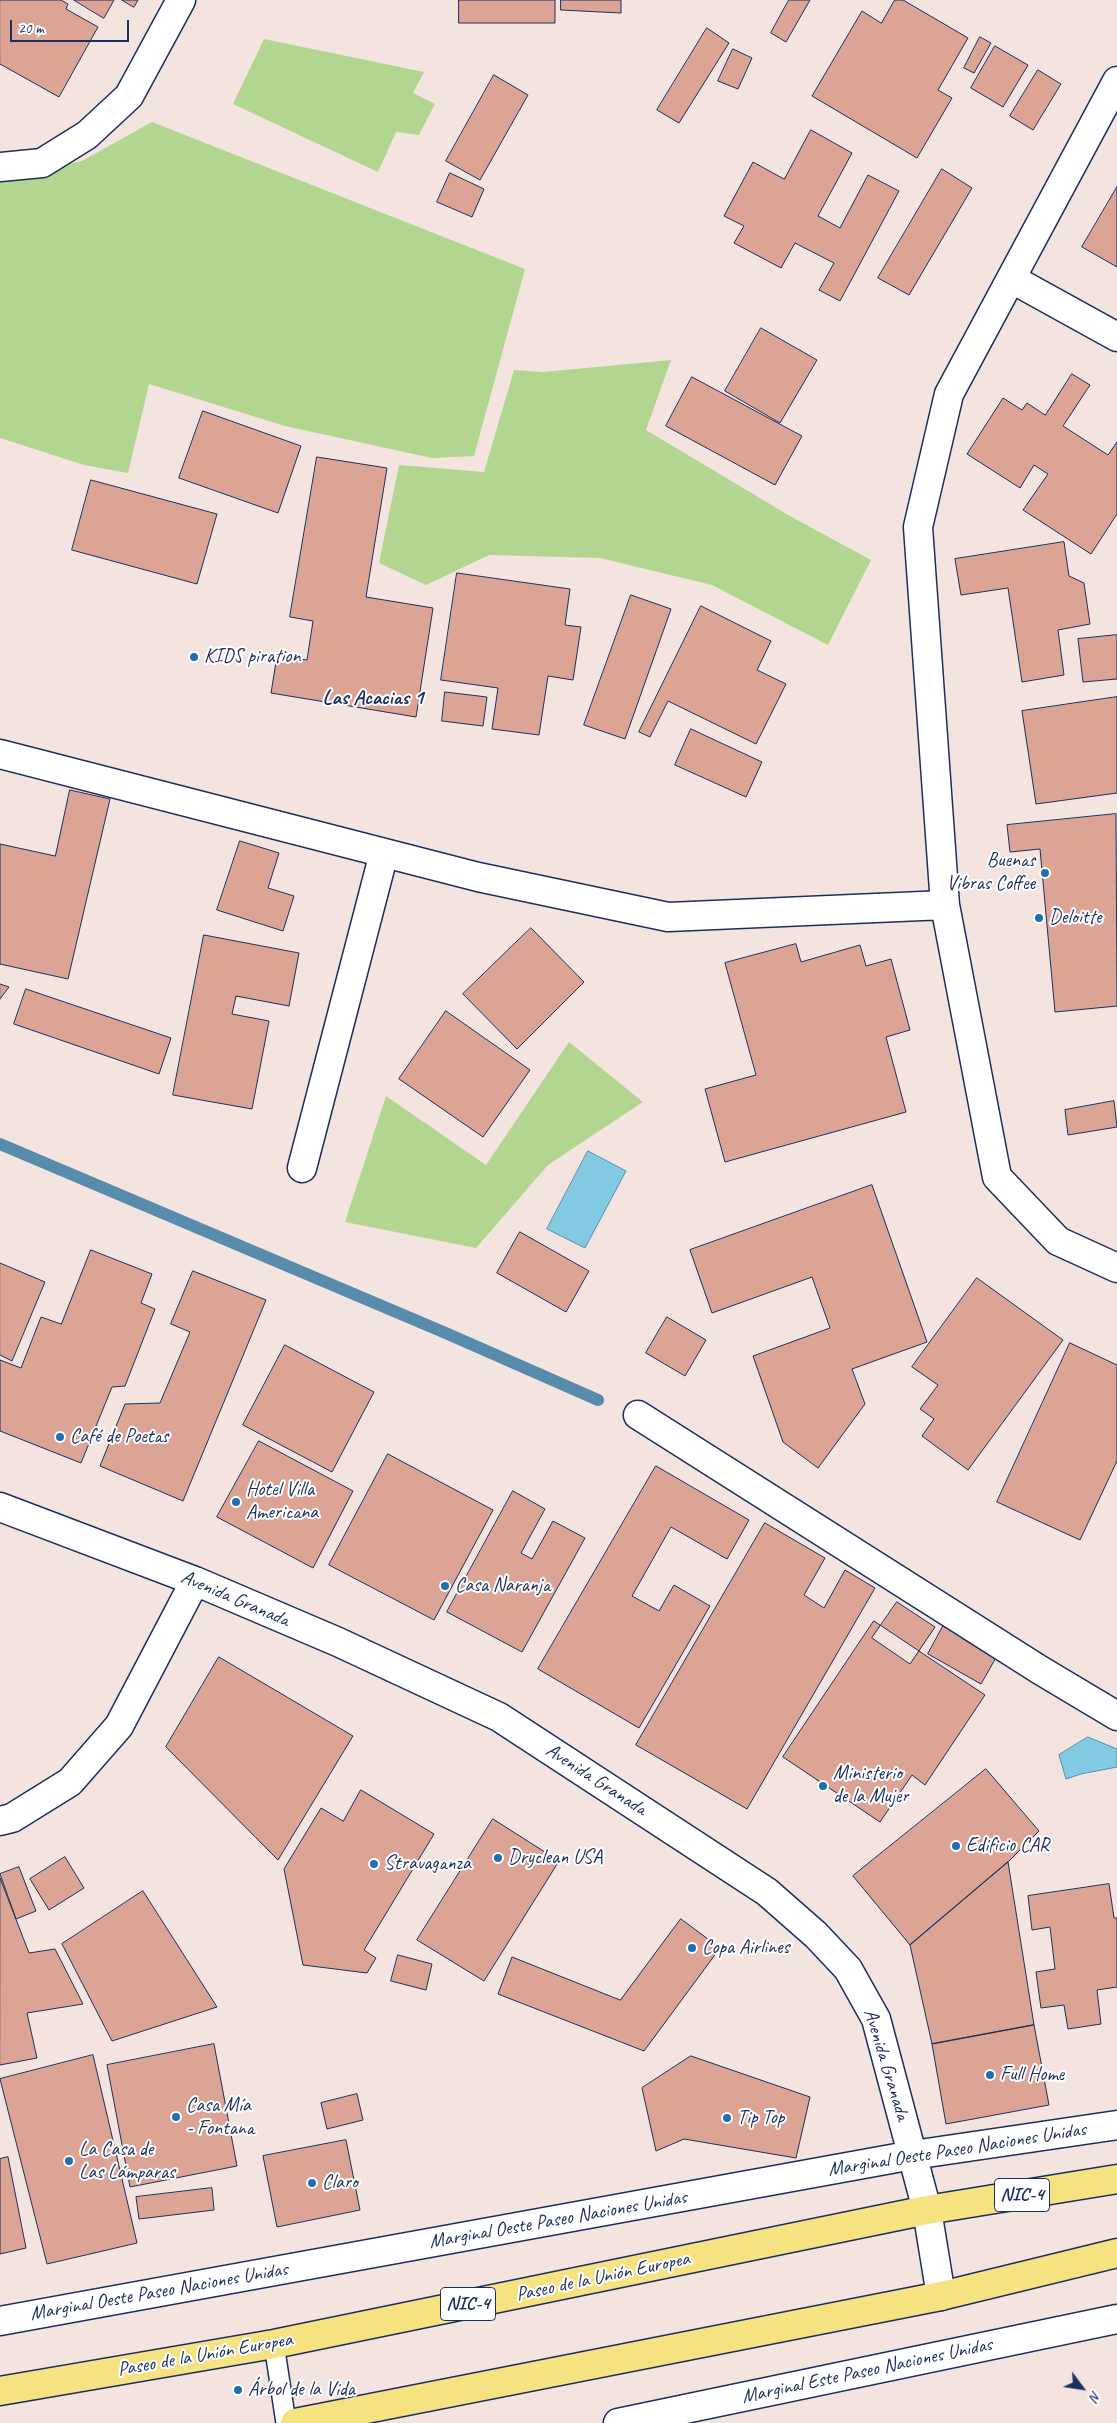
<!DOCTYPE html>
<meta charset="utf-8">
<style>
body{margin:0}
#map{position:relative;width:1117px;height:2423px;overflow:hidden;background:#f4e4df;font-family:Caveat,sans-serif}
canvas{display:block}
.north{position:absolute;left:1057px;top:2363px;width:50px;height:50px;-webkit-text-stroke:4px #fff;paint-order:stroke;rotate:121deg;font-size:14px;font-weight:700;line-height:20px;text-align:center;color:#1b2f5e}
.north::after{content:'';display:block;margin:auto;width:18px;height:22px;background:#1b2f5e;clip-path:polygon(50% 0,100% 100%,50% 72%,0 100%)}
.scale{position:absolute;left:10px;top:20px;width:119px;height:22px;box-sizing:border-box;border:2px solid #1b2f5e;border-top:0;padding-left:6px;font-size:15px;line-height:18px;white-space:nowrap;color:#1b2f5e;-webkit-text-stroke:4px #fff;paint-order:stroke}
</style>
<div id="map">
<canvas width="1117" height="2423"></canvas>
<div class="north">N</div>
<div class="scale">20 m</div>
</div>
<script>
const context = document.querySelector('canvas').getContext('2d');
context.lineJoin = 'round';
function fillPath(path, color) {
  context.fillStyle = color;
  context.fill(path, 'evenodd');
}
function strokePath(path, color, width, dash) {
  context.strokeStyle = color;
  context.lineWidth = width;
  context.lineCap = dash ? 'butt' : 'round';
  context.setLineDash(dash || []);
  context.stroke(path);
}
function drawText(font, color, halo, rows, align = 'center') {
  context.font = font + ' Caveat,sans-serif';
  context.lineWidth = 4;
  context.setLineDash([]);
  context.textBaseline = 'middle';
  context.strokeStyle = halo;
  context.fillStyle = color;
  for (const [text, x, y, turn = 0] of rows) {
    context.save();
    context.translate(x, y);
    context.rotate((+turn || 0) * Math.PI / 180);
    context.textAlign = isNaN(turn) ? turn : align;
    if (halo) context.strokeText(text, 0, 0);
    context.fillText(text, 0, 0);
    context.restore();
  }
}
const green = new Path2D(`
 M 264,39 L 424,72 L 413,93 L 435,104 L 419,135 L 396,132 L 378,172 L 233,104 Z
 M 152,122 L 525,269 L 474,456 L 432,458 L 285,426 L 149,384 L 128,473 L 84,465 L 0,438 L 0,180 L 82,161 Z
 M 671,360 L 646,430 L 790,516 L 871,560 L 828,645 L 712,585 L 600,558 L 489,555 L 426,585 L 379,563 L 399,465 L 484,472 L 514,370 L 543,372 Z
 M 569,1042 L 643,1102 L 548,1165 L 476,1248 L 345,1222 L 386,1096 L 486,1165 Z`);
const water = new Path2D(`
 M 588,1151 L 626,1171 L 585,1248 L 547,1229 Z
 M 1088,1737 L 1117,1749 L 1117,1767 L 1081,1774 L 1066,1779 L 1059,1755 Z`);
const stream = new Path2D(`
 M 0,1144 L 448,1334 L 598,1400`);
const building = new Path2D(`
 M 0,0 L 61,0 L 68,4 L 66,9 L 98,27 L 59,97 L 0,64 Z
 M 74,0 L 114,0 L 104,18 Z
 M 122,0 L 138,0 L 134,7 Z
 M 459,0 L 555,0 L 555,23 L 459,23 Z
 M 561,0 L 621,0 L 621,13 L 561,10 Z
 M 789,0 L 810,0 L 786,42 L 771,33 Z
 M 895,0 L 903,0 L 968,38 L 938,90 L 952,98 L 917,158 L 812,96 L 862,11 L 881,23 Z
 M 707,28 L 729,43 L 679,123 L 657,110 Z
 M 980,37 L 991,43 L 974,73 L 964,68 Z
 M 995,46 L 1028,65 L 1003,107 L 971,88 Z
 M 733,49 L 752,58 L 738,89 L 718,81 Z
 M 1038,70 L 1061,84 L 1033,130 L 1010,116 Z
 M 494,75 L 528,95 L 480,180 L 446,161 Z
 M 811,130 L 852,153 L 818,216 L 840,228 L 868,175 L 899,191 L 840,301 L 819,290 L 834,263 L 795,243 L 781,268 L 734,243 L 744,226 L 724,216 L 753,162 L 784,179 Z
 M 942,169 L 972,188 L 909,295 L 878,278 Z
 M 450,173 L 484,189 L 472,217 L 437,202 Z
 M 1117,187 L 1117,267 L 1082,247 Z
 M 761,328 L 817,360 L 780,423 L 725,391 Z
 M 1072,374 L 1090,385 L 1063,426 L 1108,455 L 1117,442 L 1117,514 L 1091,554 L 1023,510 L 1048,474 L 1034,465 L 1020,488 L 967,454 L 1003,398 L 1022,410 L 1027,403 L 1045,415 Z
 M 692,377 L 802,436 L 775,485 L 666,426 Z
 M 203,411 L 301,446 L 278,513 L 179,478 Z
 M 317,457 L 387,468 L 366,597 L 433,608 L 416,717 L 271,693 L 277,656 L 307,660 L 313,621 L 290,617 Z
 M 91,480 L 217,514 L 197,584 L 72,550 Z
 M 1064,542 L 1069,576 L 1084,583 L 1090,624 L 1058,630 L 1064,675 L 1022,682 L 1008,588 L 961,595 L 955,559 Z
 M 457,573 L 570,589 L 565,625 L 581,627 L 573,680 L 548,676 L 539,735 L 492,729 L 498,688 L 441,680 Z
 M 631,595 L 671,609 L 625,739 L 584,725 Z
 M 701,606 L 771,641 L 757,670 L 786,684 L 756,744 L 668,701 L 650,737 L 639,732 Z
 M 1117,635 L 1117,679 L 1083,682 L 1078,639 Z
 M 445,692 L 487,697 L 483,726 L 442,721 Z
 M 1117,697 L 1117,793 L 1036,804 L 1022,711 Z
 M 691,729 L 762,762 L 746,797 L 675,765 Z
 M 70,790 L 110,799 L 68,979 L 0,964 L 0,844 L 55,856 Z
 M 1116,814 L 1117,1006 L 1055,1012 L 1040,849 L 1010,852 L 1007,825 Z
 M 240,841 L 279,853 L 268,888 L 294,896 L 283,931 L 217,910 Z
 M 531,928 L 584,982 L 517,1049 L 463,994 Z
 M 204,935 L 299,953 L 289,1006 L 236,996 L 232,1014 L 269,1021 L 252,1109 L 173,1095 Z
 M 796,944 L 801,962 L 860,945 L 866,966 L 891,959 L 910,1030 L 886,1037 L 906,1112 L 725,1162 L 705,1089 L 756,1075 L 725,963 Z
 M 0,984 L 9,987 L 0,999 Z
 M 26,989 L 171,1038 L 159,1074 L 14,1024 Z
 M 446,1011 L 530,1070 L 483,1137 L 399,1079 Z
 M 1114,1101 L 1117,1127 L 1068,1135 L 1065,1110 Z
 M 872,1185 L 927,1342 L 852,1369 L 865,1404 L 818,1468 L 783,1442 L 753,1356 L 830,1328 L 812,1277 L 712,1313 L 690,1250 Z
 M 520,1232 L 589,1271 L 566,1312 L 497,1273 Z
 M 91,1250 L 152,1274 L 141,1303 L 155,1309 L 125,1386 L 112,1387 L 81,1463 L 0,1431 L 0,1360 L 21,1368 L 41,1317 L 61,1324 Z
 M 0,1263 L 45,1282 L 12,1361 L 0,1355 Z
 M 193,1271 L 266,1300 L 183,1501 L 100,1466 L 125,1404 L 160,1403 L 190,1332 L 171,1324 Z
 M 977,1278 L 1063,1340 L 968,1470 L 922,1436 L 934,1419 L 920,1409 L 938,1385 L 912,1367 Z
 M 667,1317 L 706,1340 L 685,1376 L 646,1353 Z
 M 1070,1343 L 1117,1365 L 1117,1461 L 1080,1540 L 997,1502 Z
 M 285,1345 L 374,1392 L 332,1472 L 243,1425 Z
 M 259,1441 L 353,1491 L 313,1568 L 217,1517 Z
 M 388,1454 L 493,1510 L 434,1620 L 329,1565 Z
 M 656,1466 L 749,1520 L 727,1559 L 671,1527 L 632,1596 L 659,1611 L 674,1585 L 710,1606 L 639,1728 L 538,1669 Z
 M 513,1491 L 545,1509 L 521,1553 L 532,1559 L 553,1521 L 585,1538 L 522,1652 L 447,1612 Z
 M 765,1523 L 825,1558 L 804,1595 L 824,1608 L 845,1570 L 875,1588 L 747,1809 L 636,1745 Z
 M 897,1602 L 935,1627 L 910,1664 L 872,1638 Z
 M 947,1619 L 1001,1649 L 981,1684 L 928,1654 Z
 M 874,1621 L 985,1695 L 925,1785 L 912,1775 L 880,1822 L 783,1757 Z
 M 219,1657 L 353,1736 L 278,1860 L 166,1747 Z
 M 986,1769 L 1039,1831 L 1008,1862 L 910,1945 L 853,1876 Z
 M 361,1790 L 434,1834 L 364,1950 L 376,1958 L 367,1973 L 303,1965 L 284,1869 L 321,1808 L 343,1821 Z
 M 493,1819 L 559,1861 L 484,1981 L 417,1940 Z
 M 65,1857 L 84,1888 L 49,1910 L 30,1879 Z
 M 1008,1862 L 1034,2025 L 932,2044 L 910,1945 Z
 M 19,1867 L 36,1911 L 16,1919 L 0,1874 Z
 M 0,1878 L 29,1953 L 55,1949 L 83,2004 L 27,2013 L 37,2058 L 0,2065 Z
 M 1109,1884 L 1114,1918 L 1117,1918 L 1117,1987 L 1097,1990 L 1101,2024 L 1068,2029 L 1064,2005 L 1041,2008 L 1036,1972 L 1055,1969 L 1050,1927 L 1032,1930 L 1028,1896 Z
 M 143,1891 L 217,2007 L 112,2041 L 62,1944 Z
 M 681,1919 L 720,1948 L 644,2051 L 498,1994 L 512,1957 L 620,2000 Z
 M 398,1955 L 432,1964 L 426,1990 L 391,1981 Z
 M 1034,2025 L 1049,2105 L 946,2124 L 932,2044 Z
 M 214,2044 L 237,2166 L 130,2187 L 107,2065 Z
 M 93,2055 L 137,2243 L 47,2264 L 0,2079 Z
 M 691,2056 L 810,2097 L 796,2158 L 684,2139 L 656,2151 L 642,2088 Z
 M 357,2094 L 363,2120 L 327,2129 L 321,2103 Z
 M 346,2140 L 360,2210 L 277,2227 L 263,2156 Z
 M 8,2157 L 26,2248 L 0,2254 L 0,2159 Z
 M 212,2188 L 214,2210 L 139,2219 L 136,2197 Z`);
const lane = new Path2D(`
 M 274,2344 L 286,2423`);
const street = new Path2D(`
 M 1117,81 L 949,394 L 918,527 L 945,905 L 997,1177 L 1058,1241 L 1117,1268
 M 0,167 L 42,163 L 87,135 L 129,96 L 181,0
 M 1012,279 L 1117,337
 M 0,754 L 478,877 L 668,917 L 945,905
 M 302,1168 L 384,853
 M 638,1415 L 1040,1670 L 1117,1716
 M 0,1507 L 195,1581 L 338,1642 L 499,1717 L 767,1892 L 816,1935 L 848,1969 L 876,2019 L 927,2210 L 941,2296
 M 0,1821 L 12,1818 L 70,1782 L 119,1726 L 195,1581
 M 0,2321 L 913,2155 L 1117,2125
 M 618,2423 L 1117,2319`);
const highway = new Path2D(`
 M 0,2391 L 274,2344 L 927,2210 L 1117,2179
 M 295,2423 L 941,2296 L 1117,2253`);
const markers = [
 [194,657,5,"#1f6fb2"],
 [1045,873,5,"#1f6fb2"],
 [1039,918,5,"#1f6fb2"],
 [60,1437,5,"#1f6fb2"],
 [236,1502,5,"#1f6fb2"],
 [445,1586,5,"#1f6fb2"],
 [823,1786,5,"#1f6fb2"],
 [956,1846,5,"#1f6fb2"],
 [498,1858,5,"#1f6fb2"],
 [374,1864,5,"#1f6fb2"],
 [692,1948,5,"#1f6fb2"],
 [990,2075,5,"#1f6fb2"],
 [176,2117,5,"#1f6fb2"],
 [727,2118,5,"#1f6fb2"],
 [69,2161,5,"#1f6fb2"],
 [312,2183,5,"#1f6fb2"],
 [238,2390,5,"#1f6fb2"]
];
const shields = [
 [1022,2195,55],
 [468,2304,55]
];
const shieldNames = [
 ["NIC-4",1022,2195],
 ["NIC-4",468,2304]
];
const poiNames = [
 ["KIDS piration",204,657],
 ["Buenas",1035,861,"right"],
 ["Vibras Coffee",1035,884,"right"],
 ["Deloitte",1049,918],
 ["Café de Poetas",70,1437],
 ["Hotel Villa",246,1490],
 ["Americana",246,1513],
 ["Casa Naranja",455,1586],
 ["Ministerio",833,1774],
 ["de la Mujer",833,1797],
 ["Edificio CAR",966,1846],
 ["Dryclean USA",508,1858],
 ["Stravaganza",384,1864],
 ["Copa Airlines",702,1948],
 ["Full Home",1000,2075],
 ["Casa Mía",186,2106],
 ["- Fontana",186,2129],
 ["Tip Top",737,2118],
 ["La Casa de",79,2150],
 ["Las Lámparas",79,2173],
 ["Claro",322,2183],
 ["Árbol de la Vida",248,2390]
];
const streetNames = [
 ["Avenida Granada",235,1599,23],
 ["Avenida Granada",596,1780,33],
 ["Avenida Granada",886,2065,73],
 ["Marginal Oeste Paseo Naciones Unidas",957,2150,-9],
 ["Marginal Oeste Paseo Naciones Unidas",558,2220,-10],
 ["Paseo de la Unión Europea",603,2277,-12],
 ["Marginal Oeste Paseo Naciones Unidas",159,2292,-10],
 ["Paseo de la Unión Europea",205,2355,-10],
 ["Marginal Este Paseo Naciones Unidas",867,2371,-12]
];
const neighbourhoodNames = [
 ["Las Acacias 1",373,698]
];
fillPath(green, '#b2d690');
fillPath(water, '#81cae2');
strokePath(water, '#588cad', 1);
strokePath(stream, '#588cad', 12);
fillPath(building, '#dca495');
strokePath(building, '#1b2f5e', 1);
strokePath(lane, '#1b2f5e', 22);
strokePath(street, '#1b2f5e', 31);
strokePath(highway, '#1b2f5e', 31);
strokePath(lane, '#fff', 19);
strokePath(street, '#fff', 28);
strokePath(highway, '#f7e281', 28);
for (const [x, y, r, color] of markers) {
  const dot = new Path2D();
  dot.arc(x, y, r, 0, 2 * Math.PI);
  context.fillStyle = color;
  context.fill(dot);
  strokePath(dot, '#fff', 2);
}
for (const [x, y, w] of shields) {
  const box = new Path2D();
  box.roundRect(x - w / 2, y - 16.5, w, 33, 4);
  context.fillStyle = '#fff';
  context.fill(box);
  strokePath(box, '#1b2f5e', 1);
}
drawText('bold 19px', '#1b2f5e', null, shieldNames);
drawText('20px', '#1b2f5e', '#fff', poiNames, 'left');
drawText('20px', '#1b2f5e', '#fff', streetNames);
drawText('bold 21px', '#1b2f5e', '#fff', neighbourhoodNames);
</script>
